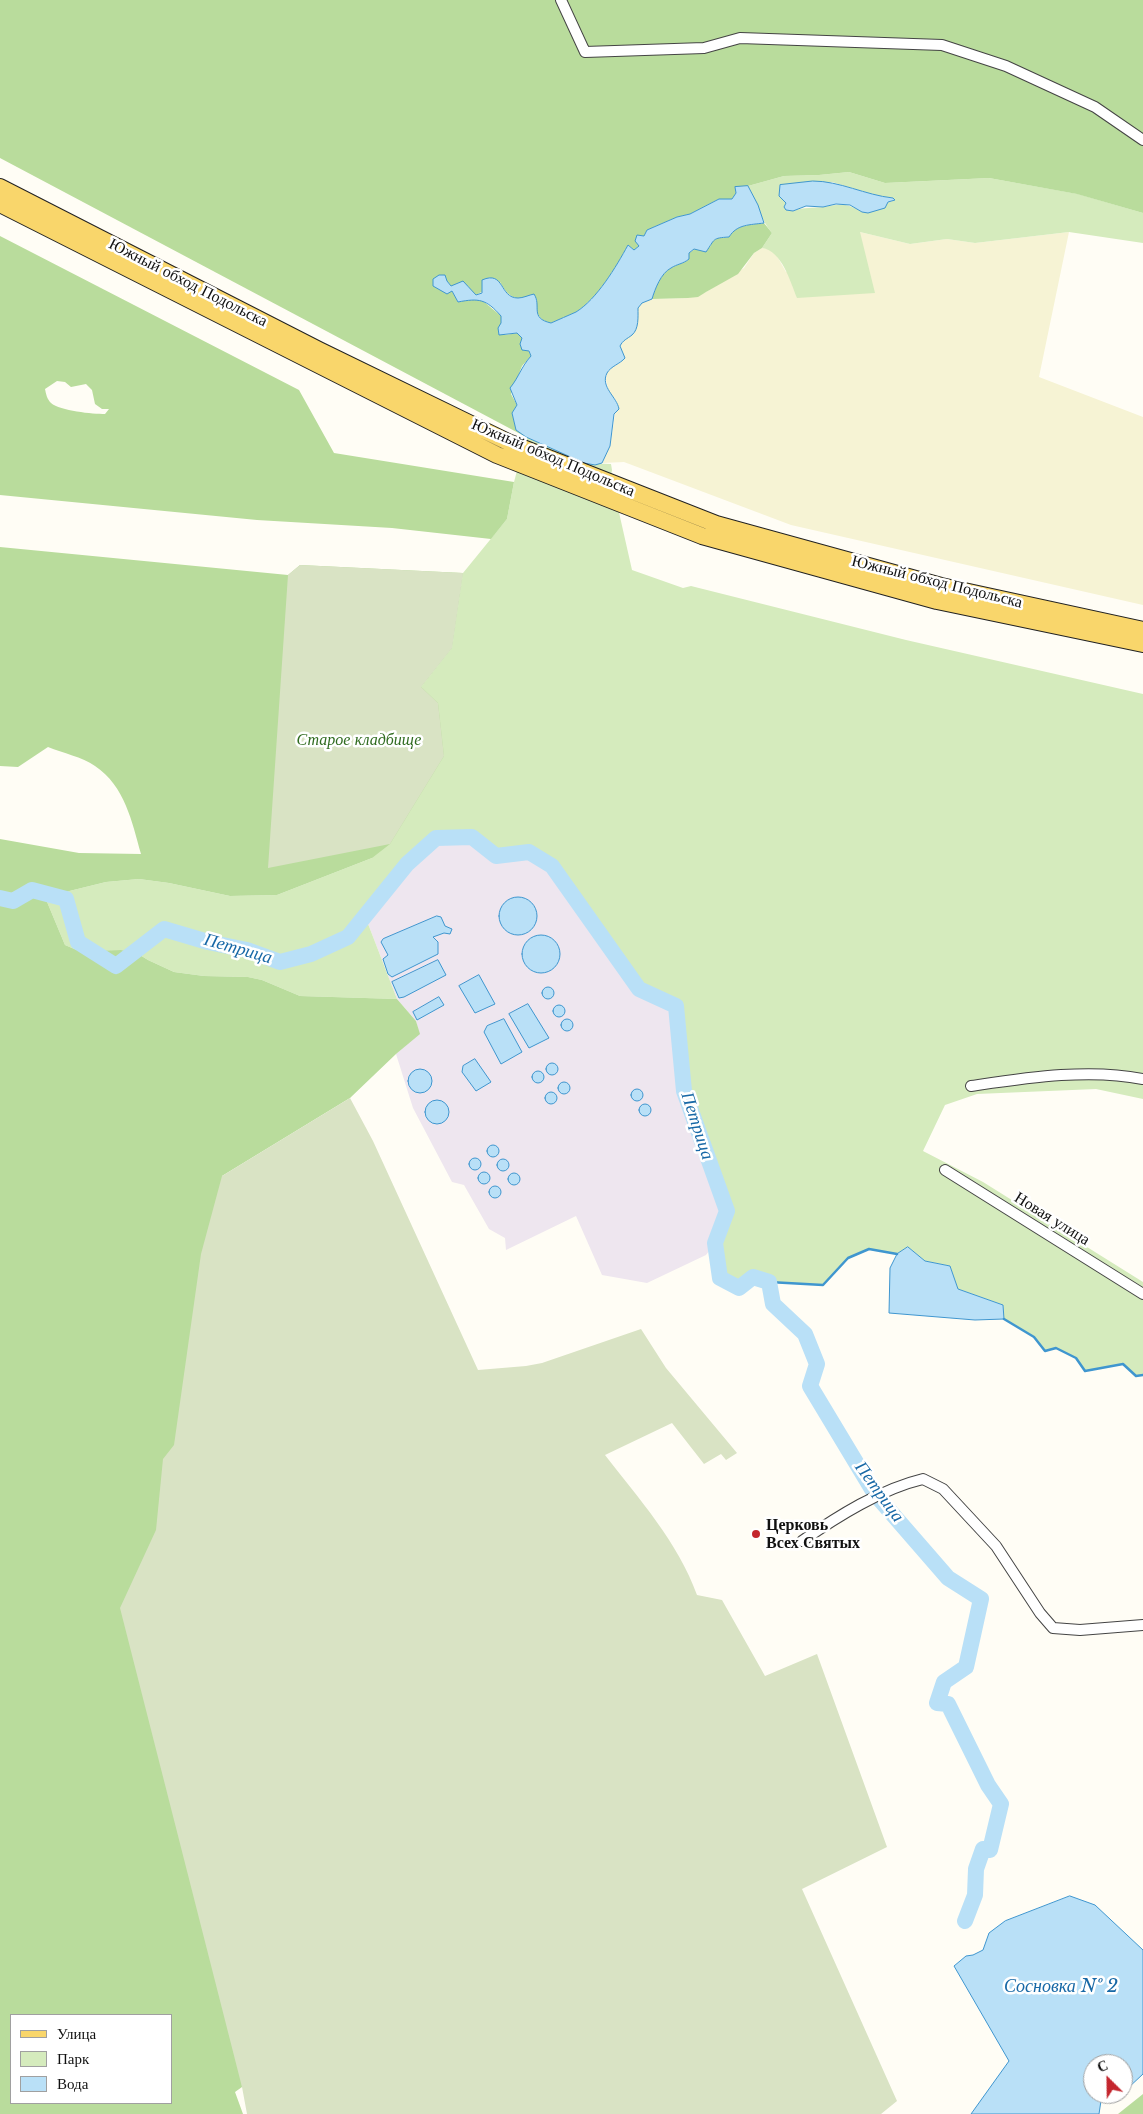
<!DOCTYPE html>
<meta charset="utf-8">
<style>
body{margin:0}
#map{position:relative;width:1143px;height:2114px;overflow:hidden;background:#fffdf5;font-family:"Libre Baskerville",serif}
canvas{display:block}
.legend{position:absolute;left:10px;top:2014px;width:162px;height:90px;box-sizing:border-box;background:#fff;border:1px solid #a0a0a0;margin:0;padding:6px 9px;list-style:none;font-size:15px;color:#111}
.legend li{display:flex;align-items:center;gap:10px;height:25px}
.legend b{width:25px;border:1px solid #a0a0a0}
.north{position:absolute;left:1083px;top:2054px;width:50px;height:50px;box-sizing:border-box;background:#fff;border:1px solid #a0a0a0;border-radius:50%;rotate:337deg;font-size:14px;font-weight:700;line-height:20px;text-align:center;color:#111}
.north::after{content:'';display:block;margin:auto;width:18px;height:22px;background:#c4262e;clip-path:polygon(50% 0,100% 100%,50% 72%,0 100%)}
</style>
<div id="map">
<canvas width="1143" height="2114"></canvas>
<ul class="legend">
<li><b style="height:6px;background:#f9d66b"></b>Улица</li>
<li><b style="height:14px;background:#d5ebbd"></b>Парк</li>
<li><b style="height:14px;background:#b9e0f7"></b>Вода</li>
</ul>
<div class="north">С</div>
</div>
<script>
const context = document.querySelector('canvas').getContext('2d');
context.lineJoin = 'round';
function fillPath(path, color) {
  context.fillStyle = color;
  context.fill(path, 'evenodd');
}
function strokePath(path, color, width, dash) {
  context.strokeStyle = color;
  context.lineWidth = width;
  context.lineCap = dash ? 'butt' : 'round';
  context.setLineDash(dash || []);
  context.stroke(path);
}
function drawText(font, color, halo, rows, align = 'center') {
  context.font = font + ' "Libre Baskerville",serif';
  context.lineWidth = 5;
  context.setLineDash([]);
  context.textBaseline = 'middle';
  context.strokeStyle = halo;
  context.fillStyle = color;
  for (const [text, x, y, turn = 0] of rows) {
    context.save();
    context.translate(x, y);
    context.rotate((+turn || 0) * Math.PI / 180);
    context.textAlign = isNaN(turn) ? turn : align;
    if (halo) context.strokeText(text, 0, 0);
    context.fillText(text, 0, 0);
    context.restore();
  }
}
const industrial = new Path2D(`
 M 472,837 L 496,856 L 529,852 L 552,866 L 639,989 L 676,1006 L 684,1091 L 727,1211 L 715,1243 L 706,1255 L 647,1283 L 602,1275 L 576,1216 L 506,1250 L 505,1238 L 489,1229 L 464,1185 L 452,1182 L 413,1108 L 396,1054 L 419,1033 L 416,1021 L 397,999 L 365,916 L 407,864 L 436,838 Z`);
const farmland = new Path2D(`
 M 860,232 L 910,244 L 947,239 L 975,243 L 1069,232 L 1039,377 L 1143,417 L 1143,605 L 791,525 L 624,462 L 602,463 L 610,446 L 617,402 L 609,392 L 606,380 L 607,373 L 611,368 L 621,362 L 620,346 L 638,321 L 638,308 L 642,303 L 652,299 L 688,298 L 706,292 L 744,268 L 754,253 L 762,248 L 771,249 L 777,256 L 786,272 Z`);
const green = new Path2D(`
 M 849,172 L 885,183 L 989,178 L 1078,194 L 1143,213 L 1143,243 L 1069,232 L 975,243 L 947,239 L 910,244 L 860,232 L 875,293 L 797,298 C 790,281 782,251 762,248 L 772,233 C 760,219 756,201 748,186 L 784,176 L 819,175 ZM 832,182 L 878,196 L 893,198 L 895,200 L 862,212 C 846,203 841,204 824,207 C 813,208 804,207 793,211 L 784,207 L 786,203 Z
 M 526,437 L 584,463 L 611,464 L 612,470 L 611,477 L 632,570 L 683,588 L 691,586 L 906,640 L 1143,694 L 1143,1099 L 1096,1089 L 977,1094 L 945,1105 L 923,1151 L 983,1182 L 1143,1282 L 1143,1375 L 1136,1376 L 1123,1364 L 1085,1371 L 1076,1358 L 1056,1348 L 1045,1351 L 1034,1337 L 1004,1319 L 1003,1305 L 958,1289 L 950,1266 L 925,1261 L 908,1247 L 897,1254 L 869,1249 L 848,1258 L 823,1285 L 769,1282 L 753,1277 L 739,1288 L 720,1278 L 715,1243 L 727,1211 L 684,1091 L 676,1006 L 639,989 L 552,866 L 529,852 L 496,856 L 472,837 L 436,838 L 407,864 L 365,916 L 397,999 L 300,996 L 262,980 L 248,977 L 204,976 L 174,972 L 148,960 L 135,952 L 121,950 L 79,951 L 65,945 L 45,897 L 106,882 L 139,879 L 169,883 L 230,896 L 277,895 L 372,858 L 421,687 L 452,648 L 463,573 L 507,519 L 514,482 Z`);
const forest = new Path2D(`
 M 0,0 L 1143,0 L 1143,213 L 1077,194 L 989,178 L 885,183 L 849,172 L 819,175 L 784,176 L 748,186 L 735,187 L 736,193 L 732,199 L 719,199 L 690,214 L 677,217 L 647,230 L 639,246 L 634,250 L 628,245 C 616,267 597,299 576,312 C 568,316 559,319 551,323 C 538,320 535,312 537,299 C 518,299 510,301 500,282 L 476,295 L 471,291 L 468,286 L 451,286 L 447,281 L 433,286 L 452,291 L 458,302 L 476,298 L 482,300 L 501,316 L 505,335 L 517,333 L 522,338 L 531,356 L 522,366 L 511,394 L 517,405 L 512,413 L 516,429 L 526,437 L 0,158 Z
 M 764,223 L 772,233 L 762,248 L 754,253 L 738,274 L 706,292 L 698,297 L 688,298 L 652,299 C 655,289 661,273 671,268 C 677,264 683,264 689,259 L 689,253 L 695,249 L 710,247 L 712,241 L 717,238 L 729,237 C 737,224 750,225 764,223 Z
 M 0,236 L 299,390 L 334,453 L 514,482 L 507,519 L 491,539 L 392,528 L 257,520 L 0,495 ZM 57,381 L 65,382 L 71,387 L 86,384 L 92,390 L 95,404 L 102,409 L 109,409 L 105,414 C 93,414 60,411 51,403 C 47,399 46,394 45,389 Z
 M 0,547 L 288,575 L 300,565 L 463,573 L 452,648 L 421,687 L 438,703 L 444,756 L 390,844 L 372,858 L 277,895 L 230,896 L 169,883 L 139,879 L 106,882 L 45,897 L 65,945 L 79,951 L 121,950 L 135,952 L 148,960 L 174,972 L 204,976 L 248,977 L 262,980 L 300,996 L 397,999 L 416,1021 L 420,1034 L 396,1054 L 350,1098 L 222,1176 L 242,2087 L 235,2092 L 243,2114 L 0,2114 L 0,839 L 79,853 L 141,854 C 132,822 125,786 95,766 C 82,757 63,753 48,747 L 18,767 L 0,766 ZM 11,2015 L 171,2015 L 171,2103 L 11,2103 Z
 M 1143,2094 L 1143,2114 L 1118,2114 Z`);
const cemetery = new Path2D(`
 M 300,565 L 463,573 L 452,648 L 421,687 L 438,703 L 444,756 L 390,844 L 268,868 L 288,575 Z
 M 350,1098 L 373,1141 L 478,1370 L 526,1366 L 542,1363 L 641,1329 L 666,1368 L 737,1453 L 726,1460 L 721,1454 L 704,1464 L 672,1423 L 605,1455 C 639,1499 678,1542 697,1595 L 722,1600 L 765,1676 L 817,1654 L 887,1847 L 802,1889 L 897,2101 L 881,2114 L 247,2114 L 242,2087 L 120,1608 L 156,1530 L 163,1459 L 174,1445 L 201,1254 L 222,1176 Z`);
const water = new Path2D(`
 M 813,181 C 840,181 865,195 893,198 L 895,200 L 888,202 L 885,208 L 868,213 L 862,212 L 850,205 L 836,204 L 823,207 L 806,206 L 793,211 L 786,210 L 784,207 L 786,203 L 779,196 L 780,185 Z
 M 748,186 L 758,205 L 764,223 C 750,225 737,224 729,237 C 712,238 715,239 706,252 L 694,249 L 689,253 L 689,259 C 683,264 677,264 671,268 C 661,273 655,289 652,299 L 642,303 L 638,308 C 638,317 639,329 632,335 C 627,339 623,340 620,346 L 625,358 C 620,364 611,366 607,373 C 600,387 617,397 619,409 L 614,414 L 610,446 L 602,463 L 595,465 L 584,463 L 526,437 L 516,430 L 512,413 L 517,405 L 510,388 C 519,377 521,367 531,356 L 529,351 L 522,350 L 520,344 L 522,338 L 517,333 L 499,335 L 498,328 L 501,323 L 501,316 C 486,299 479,298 458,302 L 452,291 L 447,294 L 433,286 L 433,279 L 439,275 L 445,275 L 447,281 L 451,286 L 463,281 L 476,295 L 482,293 L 482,280 C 505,270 499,298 518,298 C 523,298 529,295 534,294 C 542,306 529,318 551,323 C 559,319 568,316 576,312 C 597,299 616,267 628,245 L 634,250 L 639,246 L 635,241 L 637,235 L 644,236 L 647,230 L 677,217 L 690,214 L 719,199 L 732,199 L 736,193 L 735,187 Z
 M499 916a19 19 0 1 1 38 0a19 19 0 1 1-38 0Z
 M 437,916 L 441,917 L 445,926 L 452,929 L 450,934 L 444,933 L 433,937 L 438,942 L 438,954 L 392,977 L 388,974 L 383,959 L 388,955 L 381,942 L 383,939 Z
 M522 954a19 19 0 1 1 38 0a19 19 0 1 1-38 0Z
 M 438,960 L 446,975 L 404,997 L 399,998 L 392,982 Z
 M 479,975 L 495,1004 L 475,1013 L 459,986 Z
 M542 993a6 6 0 1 1 12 0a6 6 0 1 1-12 0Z
 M 439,997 L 444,1005 L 417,1020 L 413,1012 Z
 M 528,1004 L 549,1038 L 529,1048 L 509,1014 Z
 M553 1011a6 6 0 1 1 12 0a6 6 0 1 1-12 0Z
 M561 1025a6 6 0 1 1 12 0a6 6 0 1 1-12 0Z
 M 504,1019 L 522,1052 L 501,1064 L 484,1032 L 487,1026 Z
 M 475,1059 L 491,1082 L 476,1091 L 462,1072 L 463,1066 Z
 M546 1069a6 6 0 1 1 12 0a6 6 0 1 1-12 0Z
 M408 1081a12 12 0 1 1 24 0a12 12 0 1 1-24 0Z
 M532 1077a6 6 0 1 1 12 0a6 6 0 1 1-12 0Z
 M558 1088a6 6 0 1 1 12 0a6 6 0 1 1-12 0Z
 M631 1095a6 6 0 1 1 12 0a6 6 0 1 1-12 0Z
 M545 1098a6 6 0 1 1 12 0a6 6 0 1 1-12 0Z
 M425 1112a12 12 0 1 1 24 0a12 12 0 1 1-24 0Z
 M639 1110a6 6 0 1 1 12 0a6 6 0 1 1-12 0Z
 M487 1151a6 6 0 1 1 12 0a6 6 0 1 1-12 0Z
 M469 1164a6 6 0 1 1 12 0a6 6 0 1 1-12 0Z
 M497 1165a6 6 0 1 1 12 0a6 6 0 1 1-12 0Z
 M478 1178a6 6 0 1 1 12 0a6 6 0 1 1-12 0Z
 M508 1179a6 6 0 1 1 12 0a6 6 0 1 1-12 0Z
 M489 1192a6 6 0 1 1 12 0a6 6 0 1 1-12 0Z
 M 908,1247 L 925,1261 L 950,1266 L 958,1289 L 1003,1305 L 1004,1319 L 975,1320 L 889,1313 L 890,1268 L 897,1254 Z
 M 1070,1896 L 1095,1905 L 1143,1950 L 1143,2074 L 1127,2089 L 1123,2077 L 1123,2064 L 1118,2064 L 1116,2060 L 1110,2064 L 1093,2064 L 1093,2094 L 1102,2094 L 1099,2114 L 971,2114 L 1009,2061 L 954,1966 L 966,1956 L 973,1955 L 983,1950 L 989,1933 L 1005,1921 Z`);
const stream = new Path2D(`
 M 769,1282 L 823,1285 L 848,1258 L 869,1249 L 897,1254
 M 1004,1319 L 1034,1337 L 1045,1351 L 1056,1348 L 1076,1358 L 1085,1371 L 1123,1364 L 1136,1376 L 1143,1375`);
const river = new Path2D(`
 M 0,898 L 13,901 L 32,890 L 66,899 L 78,942 L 116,966 L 164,929 L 208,942 L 247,950 L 280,962 L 311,954 L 348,937 L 407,864 L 436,838 L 472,837 L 496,856 L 529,852 L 552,866 L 639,989 L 676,1006 L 684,1091 L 727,1211 L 715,1243 L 720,1278 L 739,1288 L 753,1277 L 769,1282 L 773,1304 L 805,1334 L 817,1364 L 810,1386 L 875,1494 L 948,1578 L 981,1599 L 966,1667 L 944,1682 L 937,1703 L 948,1704 L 988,1785 L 1001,1804 L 990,1850 L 983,1849 L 976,1869 L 975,1895 L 965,1921`);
const street = new Path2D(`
 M 561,0 L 585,52 L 704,48 L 740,38 L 942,45 L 1006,66 L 1095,107 L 1143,140
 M 971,1086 C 1026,1078 1088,1068 1143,1079
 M 945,1170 L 1143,1294
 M 802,1541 C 838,1516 881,1489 923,1479 L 943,1489 L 996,1546 L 1040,1613 L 1053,1628 L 1080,1630 L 1143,1625`);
const primary = new Path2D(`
 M 0,187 L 319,350 L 510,443 L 716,524 L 941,586 L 1143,630
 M 0,204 L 497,455 L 702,536 L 937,601 L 1143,644`);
const markers = [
 [756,1534,5,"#c4262e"]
];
const streetNames = [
 ["Южный обход Подольска",188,283,27],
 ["Южный обход Подольска",553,458,23],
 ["Южный обход Подольска",937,582,14],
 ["Новая улица",1052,1219,32]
];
const parkNames = [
 ["Старое кладбище",359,740]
];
const poiNames = [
 ["Церковь",766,1525],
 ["Всех Святых",766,1543]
];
const waterNames = [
 ["Петрица",238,949,16],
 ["Петрица",697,1126,72],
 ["Петрица",879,1492,54],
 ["Сосновка № 2",1061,1987]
];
fillPath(industrial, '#eee6ef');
fillPath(farmland, '#f6f3d4');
fillPath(green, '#d5ebbd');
fillPath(forest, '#b9dc9c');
fillPath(cemetery, '#d9e3c4');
fillPath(water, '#b9e0f7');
strokePath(water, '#3f96cf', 1);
strokePath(stream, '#3f96cf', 2.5);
strokePath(river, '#b9e0f7', 16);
strokePath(street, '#444', 12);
strokePath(primary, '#222', 18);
strokePath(street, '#fff', 10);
strokePath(primary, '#f9d66b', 16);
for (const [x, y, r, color] of markers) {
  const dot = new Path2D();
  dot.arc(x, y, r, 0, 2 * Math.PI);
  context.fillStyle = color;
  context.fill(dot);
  strokePath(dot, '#fff', 2);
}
drawText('16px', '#111', '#fff', streetNames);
drawText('italic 16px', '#2f6b1f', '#fff', parkNames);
drawText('bold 16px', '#111', '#fff', poiNames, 'left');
drawText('italic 18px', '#1768a6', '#fff', waterNames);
</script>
